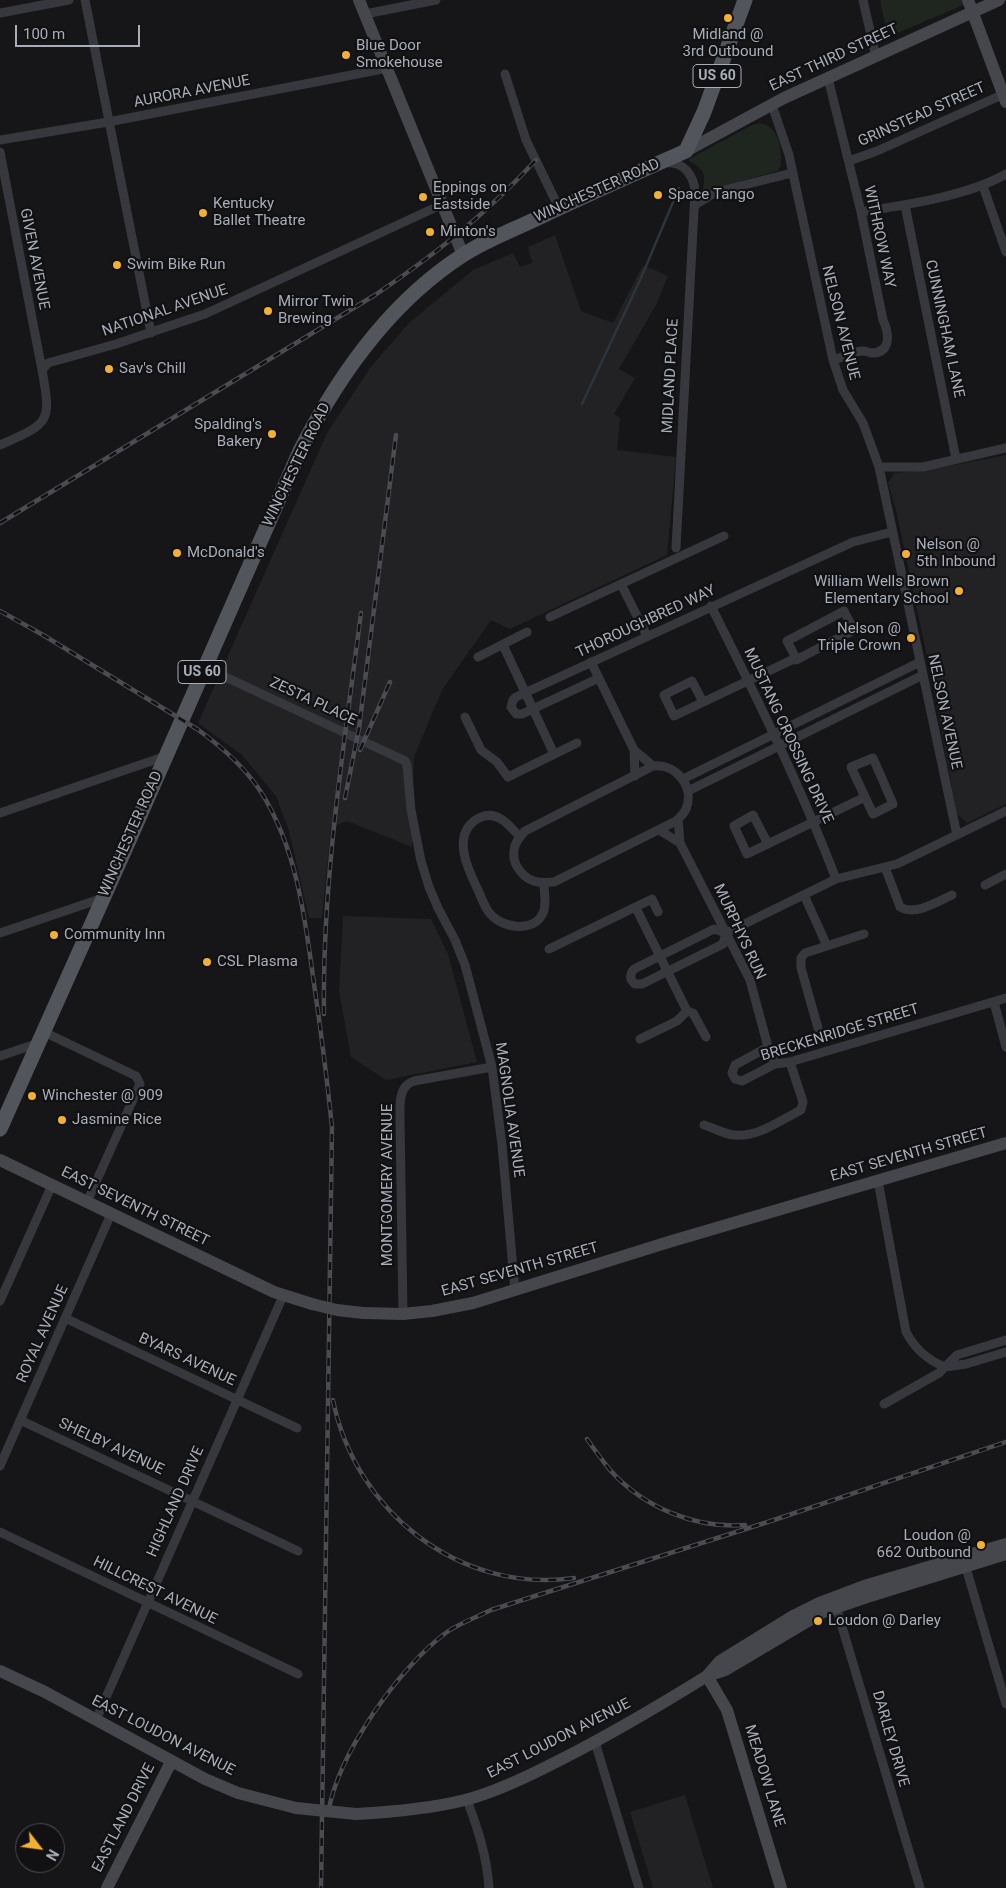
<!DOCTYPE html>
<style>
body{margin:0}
#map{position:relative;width:1006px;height:1888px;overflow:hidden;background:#161618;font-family:Roboto,sans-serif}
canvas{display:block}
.north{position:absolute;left:15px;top:1823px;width:50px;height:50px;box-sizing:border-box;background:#111113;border:1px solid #4d4f55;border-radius:50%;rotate:120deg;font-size:14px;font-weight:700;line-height:20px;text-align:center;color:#a8adb8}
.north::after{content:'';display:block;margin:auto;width:18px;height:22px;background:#f2b134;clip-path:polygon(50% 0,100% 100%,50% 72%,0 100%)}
.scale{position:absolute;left:15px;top:25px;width:125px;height:22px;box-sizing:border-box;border:2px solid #a8adb8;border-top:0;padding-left:6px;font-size:15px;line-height:18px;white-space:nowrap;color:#a8adb8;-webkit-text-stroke:4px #111113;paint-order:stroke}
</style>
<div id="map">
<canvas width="1006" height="1888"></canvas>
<div class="north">N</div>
<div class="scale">100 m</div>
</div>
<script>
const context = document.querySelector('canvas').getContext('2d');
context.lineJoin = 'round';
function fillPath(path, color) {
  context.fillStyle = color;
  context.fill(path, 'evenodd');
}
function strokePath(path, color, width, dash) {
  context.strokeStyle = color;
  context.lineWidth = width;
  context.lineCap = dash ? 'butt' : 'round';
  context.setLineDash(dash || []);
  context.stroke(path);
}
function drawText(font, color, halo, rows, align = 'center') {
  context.font = font + ' Roboto,sans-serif';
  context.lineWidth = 4.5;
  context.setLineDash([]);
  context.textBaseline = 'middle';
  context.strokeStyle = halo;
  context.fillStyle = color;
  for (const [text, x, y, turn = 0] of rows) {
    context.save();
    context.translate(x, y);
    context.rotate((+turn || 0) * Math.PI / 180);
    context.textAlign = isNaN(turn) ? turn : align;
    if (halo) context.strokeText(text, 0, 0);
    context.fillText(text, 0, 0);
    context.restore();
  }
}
const built = new Path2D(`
 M 555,235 L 581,311 L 613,323 L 643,265 L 668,276 L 656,305 L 619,369 L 635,378 L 614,414 L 620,418 L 617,450 L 676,457 L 667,555 L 510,629 L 491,620 L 442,690 L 414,757 L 412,847 L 347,821 L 331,827 L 322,918 L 309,918 L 289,831 L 276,796 L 242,755 L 198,723 L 327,433 L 370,368 L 409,323 L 473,270 L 513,253 L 520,267 L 532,263 L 528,247 Z
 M 1006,455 L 1006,804 L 967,823 L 957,814 L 930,671 L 896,510 L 888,483 L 894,473 L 929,470 Z
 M 343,916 L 431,919 L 448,954 L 477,1062 L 386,1080 L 351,1057 L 339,992 Z
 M 685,1795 L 713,1888 L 653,1888 L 630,1812 Z`);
const green = new Path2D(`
 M 880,0 L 975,0 L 888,37 Z
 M 759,123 C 780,126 781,148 781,166 L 777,171 L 705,191 L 703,189 C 706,173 704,169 689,161 L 689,159 L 752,125 Z`);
const stream = new Path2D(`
 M 582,404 L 641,278 L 679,188`);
const street = new Path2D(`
 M 85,0 L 151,333
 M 863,0 L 876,57
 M 0,13 L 69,0
 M 365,14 L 436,0
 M 505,74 L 526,140 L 559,208
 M 828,78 L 861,212 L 883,320 C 889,333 892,353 871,353 C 868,352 866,351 863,351 C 854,351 842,358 833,360
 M 772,105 L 789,155 L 833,360 L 843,390 L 863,423 L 879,467 L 957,835
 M 0,140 L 108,122 L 388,68
 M 0,152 L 42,370
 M 849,161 L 877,151 L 1006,93
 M 666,163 C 683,161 694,175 695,192 L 676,548
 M 983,186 L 1006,252
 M 695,205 L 716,192 L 792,173
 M 905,205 L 956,459
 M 861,212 C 905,205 968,196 1006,174
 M 0,445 C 49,423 52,424 42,370 L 48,363 L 116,344 L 205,314 L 443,204
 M 879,467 L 923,467 L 1006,448
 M 621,584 L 647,636
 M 711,606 C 756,696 800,785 836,879
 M 550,617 L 724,536
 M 503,645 L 554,754
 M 478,657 L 527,632
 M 591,662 L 634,750
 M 204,667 L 401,759 L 405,761 L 407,765 L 411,810 L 421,861 L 429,887 L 438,908 L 455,940 L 465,965 L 492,1067 L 502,1145 L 515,1291
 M 599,678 L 522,714 L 516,714 L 511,707 L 513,700 L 516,697 L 853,542 L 892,532
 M 703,702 L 692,681 L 664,695 L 674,716 L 796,658 L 796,660 L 854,630 L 844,611 L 787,641 L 796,658
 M 465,717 L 481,750 L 497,762 L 508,777 L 577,743
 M 873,758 L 893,804 L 873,814 L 851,767 Z
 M 653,766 C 676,763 695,787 686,809 C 684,814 680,817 676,821 L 554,882 C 549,882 543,883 538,882 C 524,880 512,865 514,851 C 514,843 520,837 525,831 Z
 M 635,776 L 634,750 L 653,766
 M 683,779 L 920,662
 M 688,791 L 923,675
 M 0,813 L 166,756
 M 659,830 L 680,843 L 678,819
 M 520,837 C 509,825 497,809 479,818 C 450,833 468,870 478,890 C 481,897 484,905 488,911 C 499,928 534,934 543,913 C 547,905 544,892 544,883
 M 680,843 L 750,980 L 768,1047 L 775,1064
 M 768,844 L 753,815 L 734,826 L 747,854 L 865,797
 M 885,867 L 900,907 C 915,916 937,902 952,895
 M 985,885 L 1006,874
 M 804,895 L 827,946
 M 636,908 L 687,1011 L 693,1013 L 706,1037
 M 0,933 L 103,898
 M 726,933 L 723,944 L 642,984 L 635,984 C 629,979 630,974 634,969 L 714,929 L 726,933 L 836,879 L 897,864 L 1006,811
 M 549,949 L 652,899 L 658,912
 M 994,1002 L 1006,1047
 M 818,1028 L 801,968 L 801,958 L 805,953 L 864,934
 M 44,1032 L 136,1076 L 140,1084 L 87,1202
 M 640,1039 L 677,1021 L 687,1011
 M 768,1047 L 735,1065 L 732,1073 L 735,1079 L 742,1081 L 775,1064 L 790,1062 L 1006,998
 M 0,1056 L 39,1043
 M 704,1125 C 714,1128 724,1134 734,1135 C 757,1138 781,1120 801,1110 L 803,1102 L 790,1062
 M 878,1181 L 906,1332 C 915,1349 927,1360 945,1367 L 939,1373 L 884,1404
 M 0,1301 L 52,1185
 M 403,1314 L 400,1119 C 400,1105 398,1086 414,1081 L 492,1067
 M 65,1318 L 297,1428
 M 1006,1340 L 957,1355 L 945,1367 L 966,1364 L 1006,1352
 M 20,1420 L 298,1551
 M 0,1466 L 111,1214
 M 0,1532 L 298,1674
 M 964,1561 L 1006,1704
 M 835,1603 L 920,1888
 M 96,1720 L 283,1296
 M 595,1742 L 639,1888
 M 467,1800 C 478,1829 487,1857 489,1888`);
const secondary = new Path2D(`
 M 359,0 L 463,255
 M 968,0 L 1006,102
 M 686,151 L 784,98 L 999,0
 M 0,1160 L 274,1292 L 312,1304
 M 363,1313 L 403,1314 L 432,1311 L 473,1303 L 672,1241 L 1006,1143
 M 0,1671 L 45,1692 L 205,1779 L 238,1793 L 296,1808
 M 707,1676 L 720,1661 L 793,1616 L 819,1603 L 864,1586 L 1006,1544
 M 707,1676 L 727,1710 L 781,1888
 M 356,1814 C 393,1812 429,1809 465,1800 C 496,1792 527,1777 556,1762 C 608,1736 657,1707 707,1676 L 725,1670 L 823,1612 L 867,1597 L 1006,1554
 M 107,1888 L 171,1762`);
const primary = new Path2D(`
 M 0,1129 L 127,845 L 300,451 C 339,374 390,302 463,255 C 486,240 513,230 538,218 C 587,195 636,173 686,151 L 704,112 L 745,0`);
const rail = new Path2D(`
 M 0,523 L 375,295 C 437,253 485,215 536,160
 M 0,611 L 43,635 L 197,729 C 222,747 244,766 261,792 C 297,849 305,918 314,984 C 321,1031 327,1079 332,1127 L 321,1888
 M 360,750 L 390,682
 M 345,798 L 359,728 L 396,435
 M 324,1014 C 322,880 344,746 361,613
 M 333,1400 C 355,1511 459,1594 574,1578
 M 587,1439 C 594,1449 602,1460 610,1470 C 643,1507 695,1529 745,1525
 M 328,1814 C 337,1755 399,1667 447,1632 C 460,1623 477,1617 491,1610 L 774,1520 L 1006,1442`);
const secondaryBridge = new Path2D(`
 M 312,1304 L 337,1310 L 363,1313
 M 296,1808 L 356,1814`);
const markers = [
 [728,18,5,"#f2b134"],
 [346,55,5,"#f2b134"],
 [658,195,5,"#f2b134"],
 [423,197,5,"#f2b134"],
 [203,213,5,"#f2b134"],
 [430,232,5,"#f2b134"],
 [117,265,5,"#f2b134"],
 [268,311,5,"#f2b134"],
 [109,369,5,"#f2b134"],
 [272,434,5,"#f2b134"],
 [177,553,5,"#f2b134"],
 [906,554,5,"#f2b134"],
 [959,591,5,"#f2b134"],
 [911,638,5,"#f2b134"],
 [54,935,5,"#f2b134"],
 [207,962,5,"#f2b134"],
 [32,1096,5,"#f2b134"],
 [62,1120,5,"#f2b134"],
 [981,1545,5,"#f2b134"],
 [818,1621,5,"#f2b134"]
];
const shields = [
 [717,76,48],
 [202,672,48]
];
const shieldNames = [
 ["US 60",717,76],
 ["US 60",202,672]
];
const poiNames = [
 ["Midland @",728,35,"center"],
 ["3rd Outbound",728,52,"center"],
 ["Blue Door",356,46],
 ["Smokehouse",356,63],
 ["Eppings on",433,188],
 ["Eastside",433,205],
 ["Space Tango",668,195],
 ["Kentucky",213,204],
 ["Ballet Theatre",213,221],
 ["Minton's",440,232],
 ["Swim Bike Run",127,265],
 ["Mirror Twin",278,302],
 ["Brewing",278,319],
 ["Sav's Chill",119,369],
 ["Spalding's",262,425,"right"],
 ["Bakery",262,442,"right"],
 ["Nelson @",916,545],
 ["5th Inbound",916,562],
 ["McDonald's",187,553],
 ["William Wells Brown",949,582,"right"],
 ["Elementary School",949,599,"right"],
 ["Nelson @",901,629,"right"],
 ["Triple Crown",901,646,"right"],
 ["Community Inn",64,935],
 ["CSL Plasma",217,962],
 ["Winchester @ 909",42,1096],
 ["Jasmine Rice",72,1120],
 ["Loudon @",971,1536,"right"],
 ["662 Outbound",971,1553,"right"],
 ["Loudon @ Darley",828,1621]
];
const streetNames = [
 ["EAST THIRD STREET",834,58,-25],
 ["AURORA AVENUE",192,92,-11],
 ["GRINSTEAD STREET",922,115,-24],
 ["WINCHESTER ROAD",597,191,-24],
 ["WITHROW WAY",879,237,78],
 ["GIVEN AVENUE",34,259,79],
 ["NATIONAL AVENUE",165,311,-19],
 ["NELSON AVENUE",840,323,76],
 ["CUNNINGHAM LANE",944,329,78],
 ["MIDLAND PLACE",671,376,-87],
 ["WINCHESTER ROAD",297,465,-64],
 ["THOROUGHBRED WAY",646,622,-25],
 ["ZESTA PLACE",313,702,25],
 ["NELSON AVENUE",944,712,78],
 ["MUSTANG CROSSING DRIVE",788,736,65],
 ["WINCHESTER ROAD",131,834,-66],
 ["MURPHYS RUN",739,932,65],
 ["BRECKENRIDGE STREET",840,1033,-17],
 ["MAGNOLIA AVENUE",509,1110,82],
 ["EAST SEVENTH STREET",909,1155,-16],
 ["MONTGOMERY AVENUE",388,1185,-90],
 ["EAST SEVENTH STREET",135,1207,26],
 ["EAST SEVENTH STREET",520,1270,-16],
 ["ROYAL AVENUE",43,1334,-66],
 ["BYARS AVENUE",187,1360,25],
 ["SHELBY AVENUE",111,1447,25],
 ["HIGHLAND DRIVE",176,1502,-66],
 ["HILLCREST AVENUE",155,1591,26],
 ["EAST LOUDON AVENUE",163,1736,27],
 ["EAST LOUDON AVENUE",559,1739,-27],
 ["DARLEY DRIVE",890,1739,74],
 ["MEADOW LANE",764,1776,73],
 ["EASTLAND DRIVE",124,1818,-63]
];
fillPath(built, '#222225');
fillPath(green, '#1e261f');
strokePath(stream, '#2c353c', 2.5);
strokePath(street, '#37383d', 9);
strokePath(secondary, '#45474d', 12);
strokePath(primary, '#53555c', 15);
strokePath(rail, '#4a4c52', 4.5);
strokePath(rail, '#111113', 2.5, [8]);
strokePath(secondaryBridge, '#45474d', 12);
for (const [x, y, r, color] of markers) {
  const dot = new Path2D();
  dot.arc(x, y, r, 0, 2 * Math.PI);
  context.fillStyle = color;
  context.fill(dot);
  strokePath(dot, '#111113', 2);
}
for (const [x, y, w] of shields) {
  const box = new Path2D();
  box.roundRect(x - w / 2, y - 11.5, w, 23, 4);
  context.fillStyle = '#111113';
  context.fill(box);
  strokePath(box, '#a8adb8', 1);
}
drawText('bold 14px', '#a8adb8', null, shieldNames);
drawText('15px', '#a8adb8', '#111113', poiNames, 'left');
drawText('15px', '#a8adb8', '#111113', streetNames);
</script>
